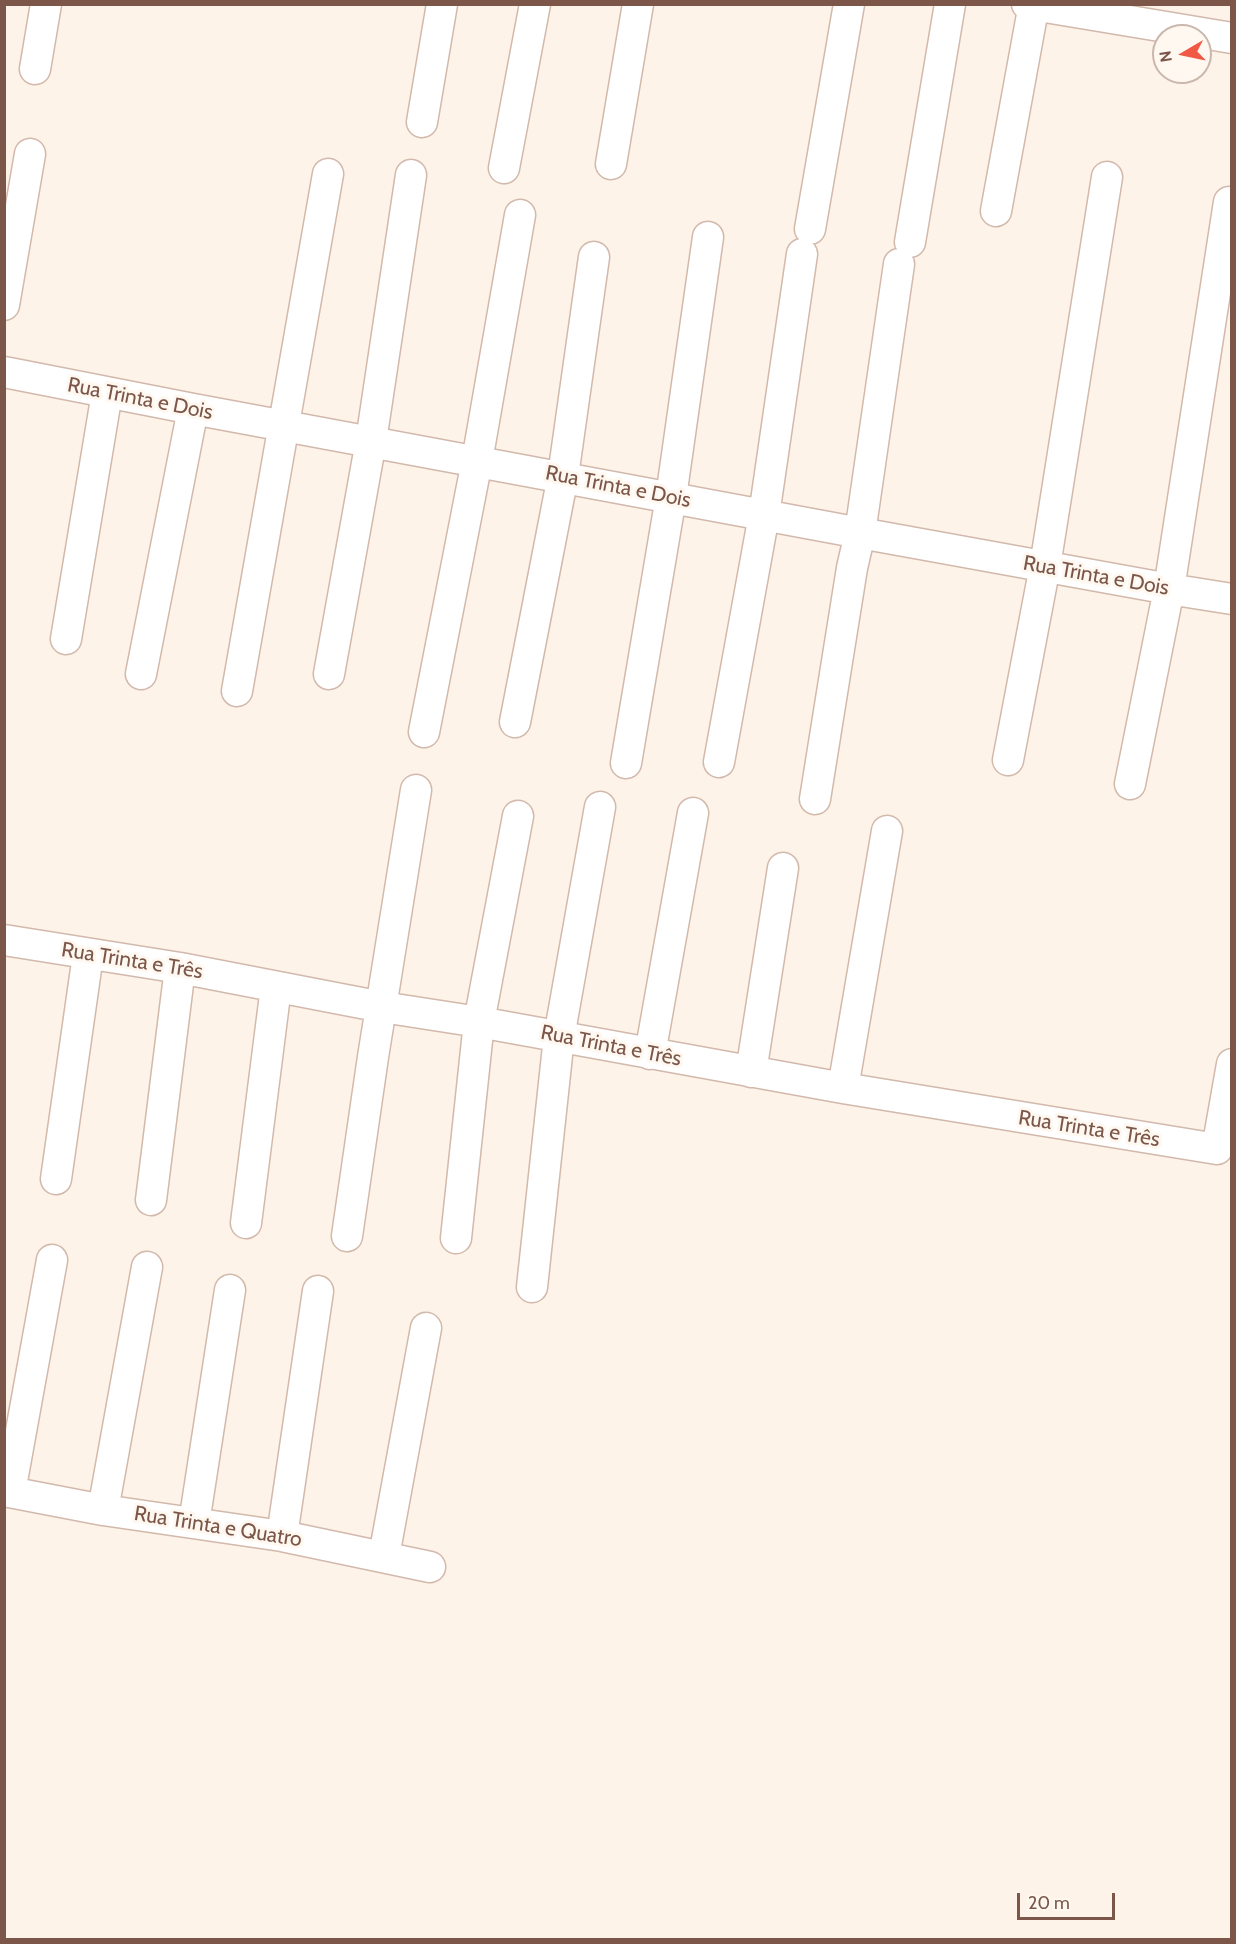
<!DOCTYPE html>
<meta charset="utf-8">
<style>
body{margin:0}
#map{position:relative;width:1236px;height:1944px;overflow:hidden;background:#fef3e8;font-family:Cabin,sans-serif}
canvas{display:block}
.frame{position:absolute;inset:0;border:6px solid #7b5649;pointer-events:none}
.north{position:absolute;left:1152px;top:24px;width:60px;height:60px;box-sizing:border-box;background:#fff8f0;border:2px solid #cab7ad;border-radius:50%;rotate:261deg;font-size:16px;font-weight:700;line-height:24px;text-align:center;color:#7b5649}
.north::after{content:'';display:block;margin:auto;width:21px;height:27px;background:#f05a45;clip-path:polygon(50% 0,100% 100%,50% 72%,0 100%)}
.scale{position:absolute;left:1017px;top:1893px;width:98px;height:27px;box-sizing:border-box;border:3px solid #7b5649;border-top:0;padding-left:8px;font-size:18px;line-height:21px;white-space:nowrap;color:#7b5649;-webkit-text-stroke:4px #fff8f0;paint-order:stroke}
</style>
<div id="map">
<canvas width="1236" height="1944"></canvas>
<div class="frame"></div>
<div class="north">N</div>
<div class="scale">20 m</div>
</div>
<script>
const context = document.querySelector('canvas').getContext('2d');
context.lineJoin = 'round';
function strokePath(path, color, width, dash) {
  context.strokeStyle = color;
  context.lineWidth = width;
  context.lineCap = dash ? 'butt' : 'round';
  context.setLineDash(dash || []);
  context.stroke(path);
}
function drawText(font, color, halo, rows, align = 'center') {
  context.font = font + ' Cabin,sans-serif';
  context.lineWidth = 6;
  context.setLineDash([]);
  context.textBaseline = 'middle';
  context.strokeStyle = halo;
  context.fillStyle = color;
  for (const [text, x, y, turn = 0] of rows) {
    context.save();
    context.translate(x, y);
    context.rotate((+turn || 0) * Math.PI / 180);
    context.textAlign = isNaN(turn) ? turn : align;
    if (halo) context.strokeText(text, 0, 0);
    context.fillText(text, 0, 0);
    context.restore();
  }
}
const minor = new Path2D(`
 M 1027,4 L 1232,38
 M 35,69 L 46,4
 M 422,122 L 442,4
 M 611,164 L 638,4
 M 504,168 L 535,4
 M 996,211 L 1034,4
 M 810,229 L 849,4
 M 910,242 L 950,4
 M 4,305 L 30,154
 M 4,372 L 193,409 L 860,533 L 1169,589 L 1232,599
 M 66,639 L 107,393
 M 141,674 L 193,409
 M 329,674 L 371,441 L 411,175
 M 237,691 L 328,174
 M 515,722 L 563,476 L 594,257
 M 424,732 L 477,461 L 520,215
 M 1008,760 L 1045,566 L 1107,177
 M 719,762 L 764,515 L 802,254
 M 626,763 L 671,497 L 708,237
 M 1130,784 L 1169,589 L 1229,202
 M 815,799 L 852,568 L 860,533 L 899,264
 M 4,940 L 180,968 L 382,1007 L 479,1022 L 843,1088 L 1217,1149 L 1232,1064
 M 650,1054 L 693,813
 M 751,1072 L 783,868
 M 843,1088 L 887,831
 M 56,1179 L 88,955
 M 151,1200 L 180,968
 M 246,1223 L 276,987
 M 347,1236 L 373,1057 L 416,790
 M 456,1238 L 479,1022 L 518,816
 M 532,1287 L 559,1037 L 600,807
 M 4,1491 L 103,1510 L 282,1536 L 430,1567
 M 10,1492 L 52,1260
 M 103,1510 L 147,1267
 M 194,1523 L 230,1290
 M 282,1536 L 318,1291
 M 384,1556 L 426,1328`);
const streetNames = [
 ["Rua Trinta e Dois",140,399,11],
 ["Rua Trinta e Dois",618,487,11],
 ["Rua Trinta e Dois",1096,576,10],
 ["Rua Trinta e Três",132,961,9],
 ["Rua Trinta e Três",611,1046,11],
 ["Rua Trinta e Três",1089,1129,9],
 ["Rua Trinta e Quatro",218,1527,9]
];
strokePath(minor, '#d2b9ac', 33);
strokePath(minor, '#fff', 30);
drawText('21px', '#7b5649', '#fff8f0', streetNames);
</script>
